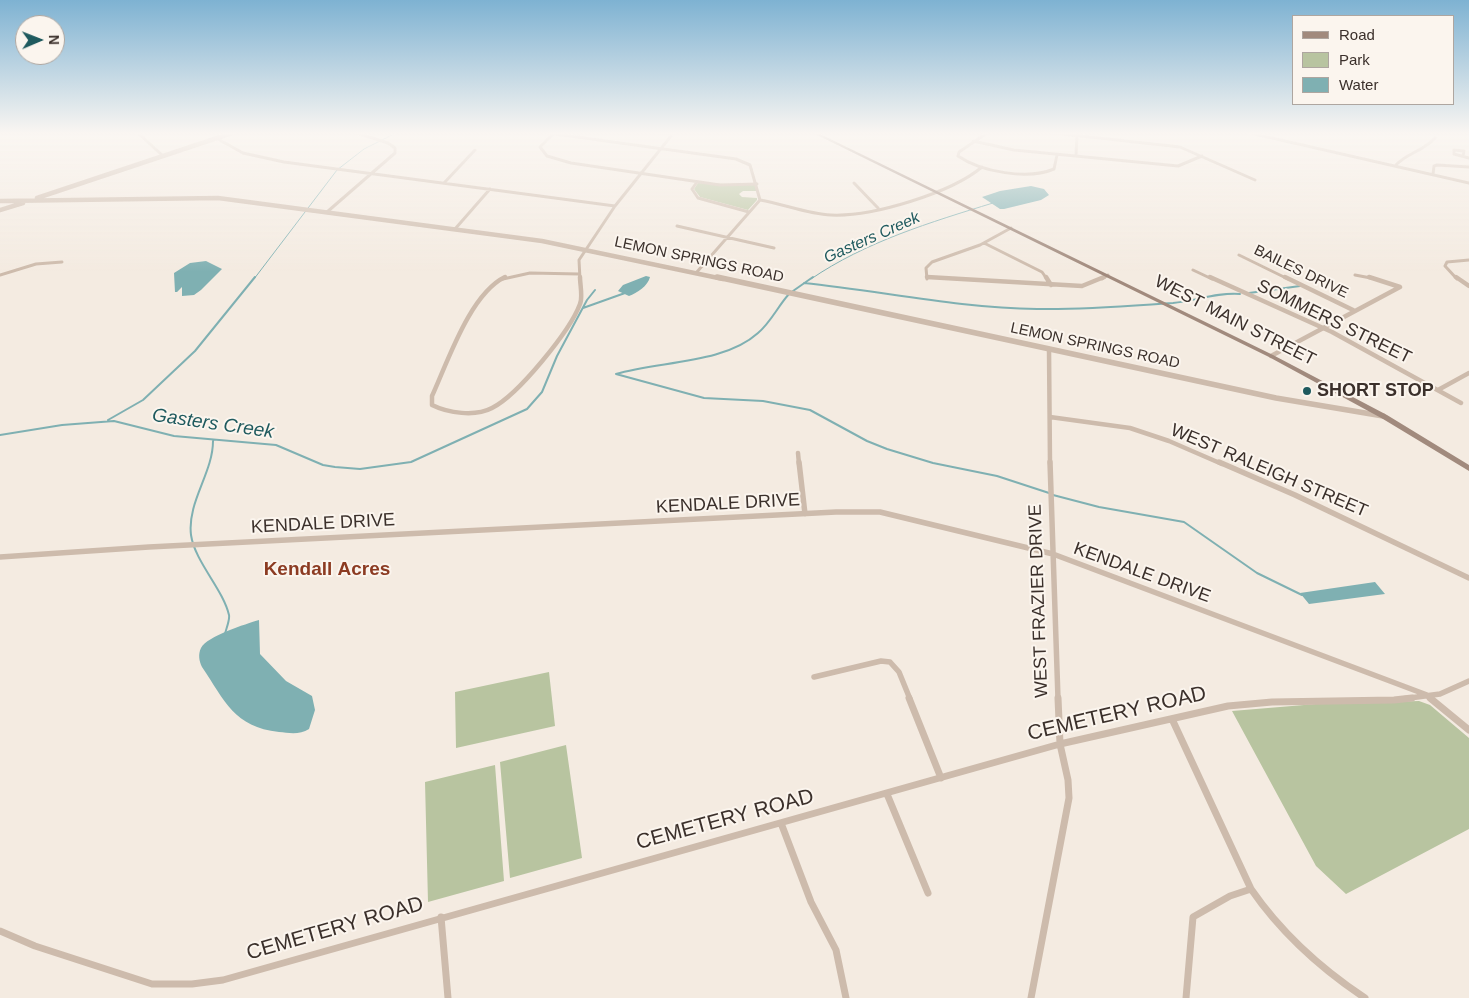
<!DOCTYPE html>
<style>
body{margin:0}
#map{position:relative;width:1469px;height:998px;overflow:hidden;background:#f4ebe1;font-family:Arial,sans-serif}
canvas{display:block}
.legend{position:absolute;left:1292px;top:15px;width:162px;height:90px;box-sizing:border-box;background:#fbf5ee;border:1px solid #aea6a0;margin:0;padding:6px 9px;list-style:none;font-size:15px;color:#3b302b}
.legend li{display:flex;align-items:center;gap:10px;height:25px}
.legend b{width:25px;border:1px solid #aea6a0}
.north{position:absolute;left:15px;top:15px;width:50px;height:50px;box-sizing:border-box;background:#fbf5ee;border:1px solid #aea6a0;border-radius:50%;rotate:89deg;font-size:14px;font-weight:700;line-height:20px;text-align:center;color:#3b302b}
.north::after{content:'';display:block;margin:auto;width:18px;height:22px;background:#1f5a5e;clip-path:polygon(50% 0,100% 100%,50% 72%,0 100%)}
</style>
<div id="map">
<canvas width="1469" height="998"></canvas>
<ul class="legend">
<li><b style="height:6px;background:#a18a7d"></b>Road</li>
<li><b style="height:14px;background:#b8c4a0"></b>Park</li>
<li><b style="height:14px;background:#7fb0b2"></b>Water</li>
</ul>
<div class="north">N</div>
</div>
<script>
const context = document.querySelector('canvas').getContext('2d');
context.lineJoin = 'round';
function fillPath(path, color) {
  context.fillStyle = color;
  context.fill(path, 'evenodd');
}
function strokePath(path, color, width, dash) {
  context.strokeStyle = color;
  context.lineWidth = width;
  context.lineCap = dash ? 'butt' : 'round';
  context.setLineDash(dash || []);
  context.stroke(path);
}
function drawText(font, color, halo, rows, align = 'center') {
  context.font = font + ' Arial,sans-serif';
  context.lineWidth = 4;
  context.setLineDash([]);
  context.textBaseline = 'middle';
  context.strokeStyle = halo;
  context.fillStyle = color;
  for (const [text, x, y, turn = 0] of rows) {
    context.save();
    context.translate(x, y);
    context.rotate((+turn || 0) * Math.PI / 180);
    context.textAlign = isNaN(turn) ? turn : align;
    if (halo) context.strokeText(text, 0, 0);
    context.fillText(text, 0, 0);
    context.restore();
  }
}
const green = new Path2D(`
 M 698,183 L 756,185 L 756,191 L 743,191 L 739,194 L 742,197 L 757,198 L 757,200 L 748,210 L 700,197 L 694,189 Z
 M 549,672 L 555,726 L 456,748 L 455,692 Z
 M 1419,701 L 1430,705 L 1469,738 L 1469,829 L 1346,894 L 1316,866 L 1232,711 L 1316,704 Z
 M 566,745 L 582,858 L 510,878 L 500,762 Z
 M 495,765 L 504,881 L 428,902 L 425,782 Z`);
const water = new Path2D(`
 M 1031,186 L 1044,189 L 1049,195 L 1041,200 L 1004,209 L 1000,209 L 982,197 L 1000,191 Z
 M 206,261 L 222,269 L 201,290 L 194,295 L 182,296 L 182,287 L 177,292 L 175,292 L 174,273 L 190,263 Z
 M 646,276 L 650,277 C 648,286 637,293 629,296 L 618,291 L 623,285 Z
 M 1375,582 L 1385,594 L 1309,604 L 1300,593 Z
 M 259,620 L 260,654 L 286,681 L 312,696 L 315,710 L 309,729 C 300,735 289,733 279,732 C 234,727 225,701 202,667 C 199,661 198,654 201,648 C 207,636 246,624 259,620 Z`);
const streamFar1 = new Path2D(`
 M 254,279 L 337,170 L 364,149 L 396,133
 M 811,279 C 865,242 931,222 993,203`);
const stream = new Path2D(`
 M 804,283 C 882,291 958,308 1037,309 C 1082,310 1128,306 1173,303 C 1195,301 1217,292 1240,294
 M 793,291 L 813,277
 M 1249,293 L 1300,286
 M 583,308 L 625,293
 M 616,374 L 704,398 L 763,401 L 810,410 L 867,441 L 887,449 L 933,463 L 997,476 L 1049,493
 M 616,374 C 659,361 724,364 758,333 C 771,322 778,306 789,294
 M 108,420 L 143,400 L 195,351 L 255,277
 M 0,435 L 62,425 L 114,421 L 174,436 L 276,445 L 323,465 L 335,467 L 360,469 L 411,462 L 527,409 L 542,392 L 557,356 L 587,300 L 595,290
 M 213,441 C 213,473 187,502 191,535 C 195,562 223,589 229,615 C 230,620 226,629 225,634
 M 1053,495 L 1099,507 L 1184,522 L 1257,573 L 1302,595`);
const minorFar3 = new Path2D(`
 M 138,133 L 163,156
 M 548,133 L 736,159 L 750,165 L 760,200 L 696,273
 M 554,133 L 540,147 L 547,156 L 571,163 L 720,185 L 757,184
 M 659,133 L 674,133
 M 987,133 L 959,152 L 958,156 C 981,172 1028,180 1054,169 L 1057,155
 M 1054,133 L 1180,147 L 1255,180
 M 1250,133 L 1469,183
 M 216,138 L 243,153 L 284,162 L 615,206
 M 973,141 L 1014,150 L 1178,166 L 1202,156
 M 1076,156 L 1077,135
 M 1463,156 L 1464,151 L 1454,150 L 1454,154 L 1469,158
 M 1395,166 C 1406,153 1424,151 1435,138
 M 1433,174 L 1434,166 L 1437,165 L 1469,167
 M 697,182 L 692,189 L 698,198 L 749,212
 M 444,183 L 475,150
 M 854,183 L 878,208
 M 760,200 C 784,204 807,214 831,215 C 872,217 951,193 982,167
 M 327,212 L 395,153 L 395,148 L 388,143 L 357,133
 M 677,226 L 774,248
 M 455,229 L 490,189
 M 984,243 L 1042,272 L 1047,279
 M 1239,255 L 1288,279
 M 1193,270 L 1212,279
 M 0,275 L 36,264 L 62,262
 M 1355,275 L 1376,279
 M 503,279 L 530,273 L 579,274
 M 580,279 L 579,260 L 615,206 L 671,136
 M 927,279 L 926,268 L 932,262 L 980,245 L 1011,228
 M 1102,279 L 1108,275
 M 1457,279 L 1445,266 L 1447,262 L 1469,260`);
const minorFar2 = new Path2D(`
 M 505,277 C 470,294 448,361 432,396 L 432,405 C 448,413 475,417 492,408 C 518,395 570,331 580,304 C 583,297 580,285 580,277
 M 927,277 L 1082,286 L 1104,277
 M 1046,277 L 1051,285
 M 1210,277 L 1332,332 L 1461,403
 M 1285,277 L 1353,310
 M 1456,277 L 1469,286
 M 1049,349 L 1050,464
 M 1271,356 L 1400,287 L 1369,277
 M 1438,390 L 1469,373
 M 1050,417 L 1130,428 L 1169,441 L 1222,464
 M 798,453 L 799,464`);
const minorFar1 = new Path2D(`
 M 799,462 L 805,514
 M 1050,462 L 1058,699
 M 1219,462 L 1295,495 L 1469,578
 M 0,557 L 149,547 L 836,512 L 880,512 L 1053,554 L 1427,695 L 1432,699
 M 814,677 L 881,661 L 890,662 L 899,672 L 910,699
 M 1402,699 L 1440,694 L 1469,681`);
const minor = new Path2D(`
 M 909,698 L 941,778
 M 1430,698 L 1469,730
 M 1172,719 L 1251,889 C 1282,934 1320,968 1365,998
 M 887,794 L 928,893
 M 781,823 L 811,902 L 836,950 L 846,998
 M 441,917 L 448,998
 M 0,931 L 35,946 L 152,984 L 192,984 L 223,980 L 1060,744 L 1228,706 L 1272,702 L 1394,700 L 1412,698
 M 1031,998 L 1069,798 L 1068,780 L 1060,744 L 1058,698
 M 1186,998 L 1193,917 L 1230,896 L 1251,889`);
const tertiaryFar1 = new Path2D(`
 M 37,198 L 232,133
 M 0,201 L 218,198 L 542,241 L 723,279
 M 0,210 L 23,203`);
const tertiary = new Path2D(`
 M 717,277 L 1276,398 L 1383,416`);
const secondary = new Path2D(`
 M 813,133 L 818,133 L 1273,355 L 1387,415 L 1469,465 L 1469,471 L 1383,419 L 1269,357 Z`);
const markers = [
 [1307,391,5,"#1f5a5e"]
];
const farStreetnames = [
 ["LEMON SPRINGS ROAD",699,260,12],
 ["BAILES DRIVE",1301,272,26],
 ["LEMON SPRINGS ROAD",1095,346,12]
];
const farWaternames = [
 ["Gasters Creek",872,238,-24]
];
const streetNames = [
 ["WEST MAIN STREET",1235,321,27],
 ["SOMMERS STREET",1334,322,26],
 ["WEST RALEIGH STREET",1269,471,23],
 ["KENDALE DRIVE",728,504,-3],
 ["KENDALE DRIVE",323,524,-3],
 ["KENDALE DRIVE",1142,573,20],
 ["WEST FRAZIER DRIVE",1039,601,-92]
];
const poiNames = [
 ["SHORT STOP",1317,391]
];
const waterNames = [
 ["Gasters Creek",213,424,8]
];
const neighbourhoodNames = [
 ["Kendall Acres",327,570]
];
const nearStreetnames = [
 ["CEMETERY ROAD",1117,714,-13],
 ["CEMETERY ROAD",725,820,-15],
 ["CEMETERY ROAD",335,929,-16]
];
fillPath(green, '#b8c4a0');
fillPath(water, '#7fb0b2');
strokePath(streamFar1, '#7fb0b2', 1);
strokePath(stream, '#7fb0b2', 2);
strokePath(minorFar3, '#cdbbac', 3);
strokePath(minorFar2, '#cdbbac', 4.5);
strokePath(minorFar1, '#cdbbac', 5.5);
strokePath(minor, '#cdbbac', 7);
strokePath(tertiaryFar1, '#cdbbac', 4.5);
strokePath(tertiary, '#cdbbac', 5.5);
fillPath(secondary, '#a18a7d');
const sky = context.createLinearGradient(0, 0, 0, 272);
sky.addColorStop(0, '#7eb2d2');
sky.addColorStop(0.49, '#faf6f2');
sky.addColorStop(1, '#faf6f200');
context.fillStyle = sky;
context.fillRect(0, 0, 1469, 272);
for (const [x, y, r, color] of markers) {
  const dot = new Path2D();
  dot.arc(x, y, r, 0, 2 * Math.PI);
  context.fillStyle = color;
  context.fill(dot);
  strokePath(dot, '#fbf5ee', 2);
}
drawText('15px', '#3b302b', '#fbf5ee', farStreetnames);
drawText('italic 16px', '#1f5a5e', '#fbf5ee', farWaternames);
drawText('18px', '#3b302b', '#fbf5ee', streetNames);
drawText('bold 18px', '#3b302b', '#fbf5ee', poiNames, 'left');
drawText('italic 19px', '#1f5a5e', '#fbf5ee', waterNames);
drawText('bold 19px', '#8c3b22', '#fbf5ee', neighbourhoodNames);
drawText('21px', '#3b302b', '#fbf5ee', nearStreetnames);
</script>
